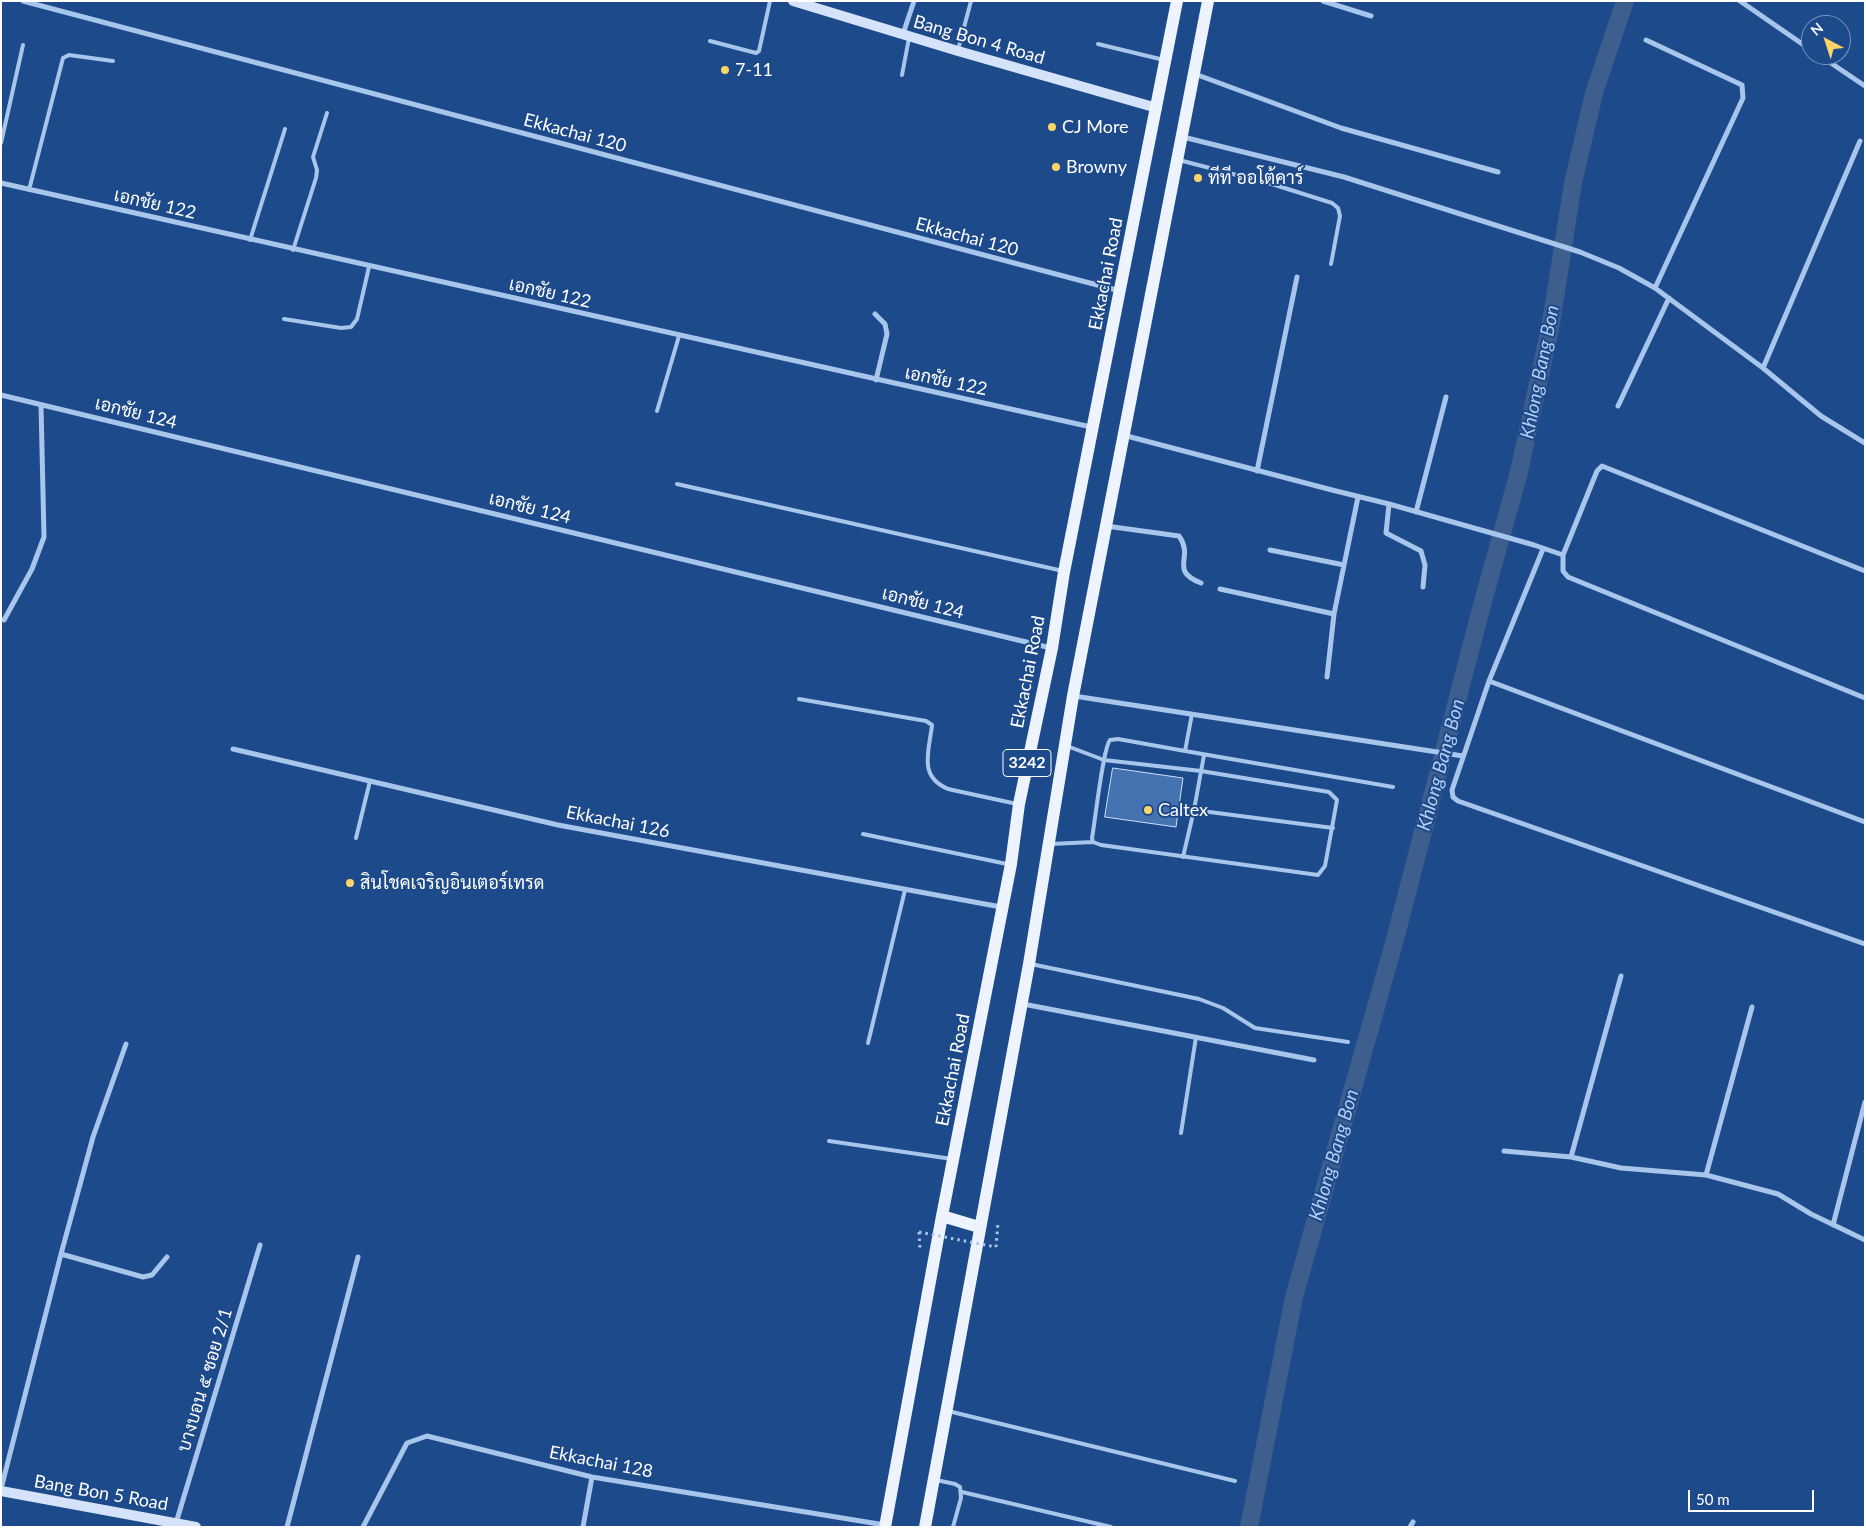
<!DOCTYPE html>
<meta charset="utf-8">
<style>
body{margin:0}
#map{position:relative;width:1866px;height:1528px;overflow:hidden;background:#1d4a8a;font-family:Lato,sans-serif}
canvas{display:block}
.frame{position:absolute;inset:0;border:2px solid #fff;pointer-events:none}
.north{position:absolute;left:1801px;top:15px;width:50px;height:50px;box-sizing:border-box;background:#1d4a8a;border:1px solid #7792b9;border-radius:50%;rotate:320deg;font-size:14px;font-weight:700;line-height:20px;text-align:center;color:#fff}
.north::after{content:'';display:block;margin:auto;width:18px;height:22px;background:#fcd467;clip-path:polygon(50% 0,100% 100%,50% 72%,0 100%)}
.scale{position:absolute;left:1688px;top:1490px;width:126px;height:22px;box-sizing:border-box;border:2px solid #fff;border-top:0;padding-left:6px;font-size:15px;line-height:18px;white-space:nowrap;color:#fff;-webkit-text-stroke:4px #1d4a8a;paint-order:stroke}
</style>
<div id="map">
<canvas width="1866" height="1528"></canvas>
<div class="frame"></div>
<div class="north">N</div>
<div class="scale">50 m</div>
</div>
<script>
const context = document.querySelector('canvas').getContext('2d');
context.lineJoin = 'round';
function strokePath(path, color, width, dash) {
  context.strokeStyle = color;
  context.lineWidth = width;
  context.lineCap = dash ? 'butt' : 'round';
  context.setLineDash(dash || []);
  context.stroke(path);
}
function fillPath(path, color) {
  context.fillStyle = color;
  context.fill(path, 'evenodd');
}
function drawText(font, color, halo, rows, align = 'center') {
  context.font = font + ' Lato,Sarabun,sans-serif';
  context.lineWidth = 4;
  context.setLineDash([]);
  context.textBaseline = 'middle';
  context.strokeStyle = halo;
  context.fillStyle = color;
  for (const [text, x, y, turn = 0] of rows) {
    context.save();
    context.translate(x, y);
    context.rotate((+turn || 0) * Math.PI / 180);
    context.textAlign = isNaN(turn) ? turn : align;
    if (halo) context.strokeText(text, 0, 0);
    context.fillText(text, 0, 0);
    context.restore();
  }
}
const canal = new Path2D(`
 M 1249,1527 L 1294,1297 L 1394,943 L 1482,605 L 1519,472 L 1551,323 L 1573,183 L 1594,93 L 1625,1`);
const building = new Path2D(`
 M 1113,768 L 1183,778 L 1176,827 L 1105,817 Z`);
const path = new Path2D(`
 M 919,1232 L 920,1249
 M 996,1247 L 998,1222`);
const lane = new Path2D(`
 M 710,41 L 756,53 L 759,51 L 770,1
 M 1098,44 L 1164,60
 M 958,50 L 971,1
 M 902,75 L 909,38
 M 1,143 L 23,45
 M 1179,160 L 1275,185 L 1332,203 L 1338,208 L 1340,216 L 1331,264
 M 29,190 L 63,58 L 69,55 L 113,61
 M 250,240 L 285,129
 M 293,250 L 316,178 L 317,170 L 313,157 L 327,113
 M 284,319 L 341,328 L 351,327 L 357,319 L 369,267
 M 657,411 L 679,336
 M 677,484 L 1063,571
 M 799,699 L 926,721 L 932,725 C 929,752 918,776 948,789 L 1017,804
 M 1067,746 L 1104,760 L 1201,771 L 1329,792 L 1337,800 L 1325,866 L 1318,875 L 1101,845 L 1093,842 L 1092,838 C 1095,822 1103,748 1110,740 L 1118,739 L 1185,751 L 1192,714
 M 1185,751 L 1393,787
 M 1194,810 L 1333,828
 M 863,834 L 1007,864
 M 356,838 L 370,781
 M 1051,844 L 1093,842
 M 1183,857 L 1194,810 L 1204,755
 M 1031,964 L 1199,999 L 1223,1008 L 1255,1028 L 1348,1042
 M 868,1043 L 905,890
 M 1181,1133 L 1196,1037
 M 829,1141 L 952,1159
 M 948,1411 L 1235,1481
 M 936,1480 L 955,1484 L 960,1487 L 961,1498 L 953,1527
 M 962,1492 L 1111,1527`);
const street = new Path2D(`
 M 23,1 L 1120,291
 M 1323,1 L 1371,16
 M 1740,1 L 1811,50
 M 903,34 L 914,1
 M 1646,40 L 1742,85 L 1743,98 L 1655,288
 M 1819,55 L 1865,86
 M 1195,74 L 1341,128 L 1498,172
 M 1183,137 L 1344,177 L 1580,252 L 1619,268 L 1655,288 L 1763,368 L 1821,416 L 1865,443
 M 1,183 L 1091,427
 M 875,314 L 885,324 L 887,334 L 876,380
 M 1763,368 L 1860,141
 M 1,395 L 1051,648
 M 1618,406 L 1669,298
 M 1123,435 L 1332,490 L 1389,504 L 1534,545 L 1563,555 L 1563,571 L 1568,577 L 1865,698
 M 1257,471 L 1297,277
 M 1389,504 L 1386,533 L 1421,551 L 1425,565 L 1423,587
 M 1416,512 L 1446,397
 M 1106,526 L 1179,536 C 1195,558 1168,570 1201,583
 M 1270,550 L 1344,565
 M 1563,555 L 1597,471 L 1602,466 L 1865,571
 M 1220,589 L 1334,614
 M 4,620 L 32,569 L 44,537 L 41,405
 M 1327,677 L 1334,614 L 1358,497
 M 1489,681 L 1543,549
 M 1074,696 L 1463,756
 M 233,749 L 558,825 L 1001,907
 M 1865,822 L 1489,681 L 1452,790 L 1453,797 L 1458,801 L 1865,944
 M 1023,1004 L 1314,1060
 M 1504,1151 L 1571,1157 L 1621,1168 L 1706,1175 L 1778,1194 L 1811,1214 L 1865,1240
 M 1571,1157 L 1621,976
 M 1706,1175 L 1752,1007
 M 1833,1225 L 1865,1102
 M 61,1254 L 143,1277 L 152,1275 L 167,1257
 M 1,1489 L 61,1254 L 93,1137 L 126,1044
 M 176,1523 L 260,1245
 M 287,1527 L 358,1257
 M 363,1527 L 407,1443 L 427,1436 L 592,1477 L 885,1525
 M 583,1527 L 592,1477
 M 1410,1527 L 1413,1522`);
const secondary = new Path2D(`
 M 793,1 L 958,51 L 1157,108
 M 1,1491 L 196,1527`);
const primary = new Path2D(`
 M 942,1216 L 979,1227
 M 885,1527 L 942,1216 L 1011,864 L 1019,804 L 1052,648 L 1064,572 L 1177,1
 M 925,1527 L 1029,964 L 1073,696 L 1208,1`);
const pathBridge = new Path2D(`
 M 919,1232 L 996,1247`);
const markers = [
 [725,70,5,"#fcd467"],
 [1052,127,5,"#fcd467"],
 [1056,167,5,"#fcd467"],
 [1198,178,5,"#fcd467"],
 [1148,810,5,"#fcd467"],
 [350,883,5,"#fcd467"]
];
const shields = [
 [1027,763,48]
];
const shieldNames = [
 ["3242",1027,763]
];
const streetNames = [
 ["Bang Bon 4 Road",979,40,16],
 ["Ekkachai 120",575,133,15],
 ["เอกชัย 122",155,204,13],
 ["Ekkachai 120",967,237,15],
 ["Ekkachai Road",1106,274,-79],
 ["เอกชัย 122",550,293,13],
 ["เอกชัย 122",946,381,12],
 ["เอกชัย 124",136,413,14],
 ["เอกชัย 124",530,508,14],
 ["เอกชัย 124",923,603,14],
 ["Ekkachai Road",1028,672,-79],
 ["Ekkachai 126",618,822,11],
 ["Ekkachai Road",953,1070,-79],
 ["บางบอน ๕ ซอย 2/1",205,1380,-73],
 ["Ekkachai 128",601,1462,11],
 ["Bang Bon 5 Road",101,1493,10]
];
const poiNames = [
 ["7-11",735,70],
 ["CJ More",1062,127],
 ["Browny",1066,167],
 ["ทีที ออโต้คาร์",1208,178],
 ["Caltex",1158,810],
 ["สินโชคเจริญอินเตอร์เทรด",360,883]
];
const waterNames = [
 ["Khlong Bang Bon",1540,372,-79],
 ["Khlong Bang Bon",1441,765,-75],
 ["Khlong Bang Bon",1334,1155,-74]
];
strokePath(canal, '#3e5e8d', 18);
fillPath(building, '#4573b2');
strokePath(building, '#cde0f9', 1);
strokePath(path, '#a8c5ec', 3, [2.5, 4]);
strokePath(lane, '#a8c5ec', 4);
strokePath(street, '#a8c5ec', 5);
strokePath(secondary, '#d4e3f9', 10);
strokePath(primary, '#eef4ff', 12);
strokePath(pathBridge, '#a8c5ec', 3, [2.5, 4]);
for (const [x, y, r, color] of markers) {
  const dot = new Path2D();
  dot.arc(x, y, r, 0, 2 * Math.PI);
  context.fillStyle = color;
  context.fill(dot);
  strokePath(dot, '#1d4a8a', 2);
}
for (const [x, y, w] of shields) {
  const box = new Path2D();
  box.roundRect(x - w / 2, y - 13.5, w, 27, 4);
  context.fillStyle = '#1d4a8a';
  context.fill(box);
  strokePath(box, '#fff', 1);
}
drawText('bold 16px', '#fff', null, shieldNames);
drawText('18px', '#fff', '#1d4a8a', streetNames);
drawText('18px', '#fff', '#1d4a8a', poiNames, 'left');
drawText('italic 19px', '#b4cff3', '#1d4a8a', waterNames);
</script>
